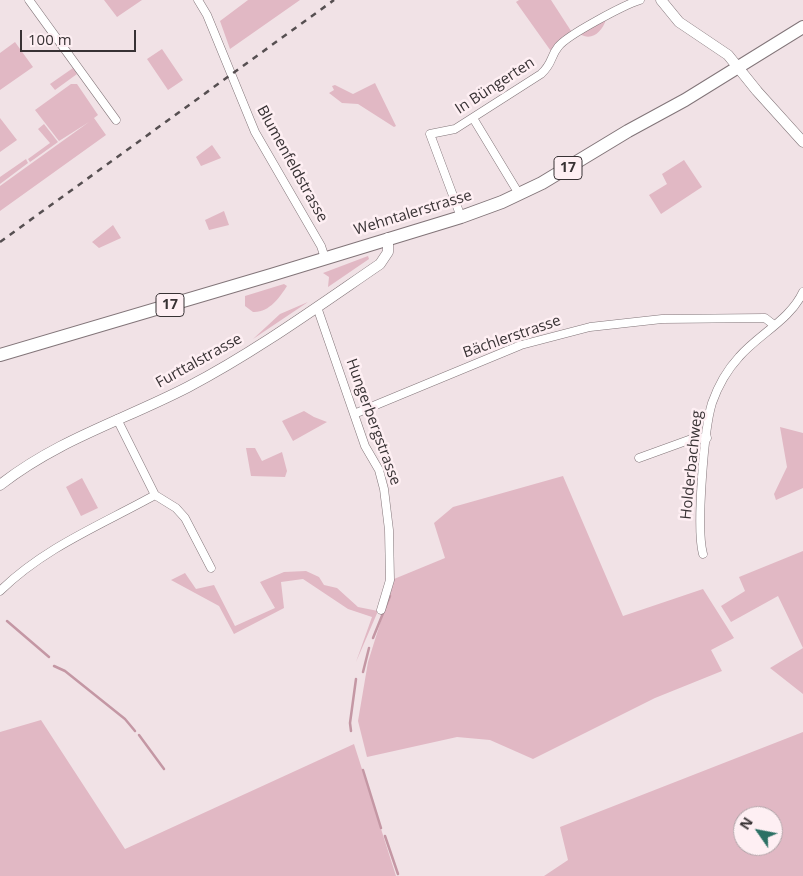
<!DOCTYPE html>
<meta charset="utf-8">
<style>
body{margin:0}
#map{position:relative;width:803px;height:876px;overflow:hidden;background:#f1e2e6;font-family:"Open Sans",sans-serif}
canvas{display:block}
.north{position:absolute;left:733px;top:806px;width:50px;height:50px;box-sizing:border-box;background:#feeff3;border:1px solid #afa3a7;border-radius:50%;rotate:303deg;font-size:14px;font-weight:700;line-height:20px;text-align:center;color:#383234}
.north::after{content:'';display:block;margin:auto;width:18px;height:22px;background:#2b7064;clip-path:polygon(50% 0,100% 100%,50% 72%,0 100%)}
.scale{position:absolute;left:20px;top:30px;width:116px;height:22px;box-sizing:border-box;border:2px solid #383234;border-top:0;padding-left:6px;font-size:15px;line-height:18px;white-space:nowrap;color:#383234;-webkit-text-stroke:4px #feeff3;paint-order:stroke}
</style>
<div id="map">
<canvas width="803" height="876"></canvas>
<div class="north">N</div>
<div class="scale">100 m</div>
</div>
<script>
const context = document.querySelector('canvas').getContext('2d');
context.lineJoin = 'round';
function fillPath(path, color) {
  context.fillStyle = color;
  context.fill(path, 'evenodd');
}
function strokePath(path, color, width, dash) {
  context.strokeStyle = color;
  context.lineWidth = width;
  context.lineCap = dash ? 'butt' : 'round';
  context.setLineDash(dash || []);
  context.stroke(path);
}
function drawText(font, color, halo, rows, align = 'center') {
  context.font = font + ' "Open Sans",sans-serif';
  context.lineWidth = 5;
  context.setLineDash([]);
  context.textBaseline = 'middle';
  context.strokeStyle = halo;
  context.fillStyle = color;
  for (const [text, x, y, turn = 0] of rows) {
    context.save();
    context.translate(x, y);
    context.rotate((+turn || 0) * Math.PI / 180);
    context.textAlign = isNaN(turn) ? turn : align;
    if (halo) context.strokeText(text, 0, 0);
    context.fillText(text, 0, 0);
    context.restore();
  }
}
const green = new Path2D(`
 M 104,0 L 142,0 L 117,17 Z
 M 248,0 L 300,0 L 230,49 L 220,21 Z
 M 519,0 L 551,0 L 573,34 L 553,54 L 516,2 Z
 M 606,20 C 602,31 592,42 580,34 Z
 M 15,42 L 33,67 L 0,90 L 0,53 Z
 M 162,49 L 183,80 L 168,90 L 147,59 Z
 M 73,68 L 77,74 L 55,90 L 50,84 Z
 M 375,83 L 396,126 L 394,127 L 358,104 L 342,103 L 329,93 L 334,90 L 332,86 L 335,85 L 353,94 Z
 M 71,84 L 77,84 L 98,115 L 94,118 L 106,135 L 0,211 L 0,186 L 89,122 L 59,141 L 35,110 Z
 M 0,118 L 17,140 L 0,152 Z
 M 44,124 L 58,142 L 30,162 L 28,159 L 50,143 L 38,129 Z
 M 212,145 L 221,158 L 201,166 L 196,157 Z
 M 26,159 L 28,163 L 0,184 L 0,177 Z
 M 684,160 L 702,187 L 661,214 L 649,195 L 667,184 L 662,174 Z
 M 224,211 L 229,225 L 209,230 L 205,220 Z
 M 113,225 L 121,238 L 99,248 L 92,242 Z
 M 368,256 L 369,259 L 328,287 L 329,277 L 323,273 Z
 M 284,284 L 287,286 C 280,297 269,313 253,312 L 245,306 L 245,296 Z
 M 308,302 L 253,339 L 280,314 Z
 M 304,411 L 314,417 L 327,422 L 293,441 L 282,421 Z
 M 780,427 L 803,433 L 803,488 L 776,500 L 774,494 L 787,467 Z
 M 246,448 L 255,448 L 262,461 L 282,452 L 287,471 L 285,477 L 251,476 Z
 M 563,476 L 623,616 L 703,589 L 734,638 L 711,650 L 722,671 L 655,698 L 533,759 L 490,740 L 457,737 L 367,757 L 358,721 L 368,662 L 394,579 L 445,558 L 434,523 L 453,507 Z
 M 82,478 L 98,508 L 81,516 L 66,487 Z
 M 803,551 L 803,694 L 770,668 L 803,648 L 778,596 L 731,622 L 721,606 L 745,591 L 739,577 Z
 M 306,571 L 319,577 L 324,585 L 337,588 L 358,607 L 378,611 L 356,662 L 372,617 L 348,609 L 303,579 L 281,582 L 284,608 L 234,634 L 219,606 L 171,580 L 185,573 L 196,589 L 214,585 L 235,626 L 275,608 L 260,582 L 284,572 Z
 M 41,720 L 125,849 L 354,744 L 396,876 L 0,876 L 0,732 Z
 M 803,732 L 803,876 L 544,876 L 568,860 L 560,827 ZM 743,816 L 773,816 L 773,846 L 743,846 Z`);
const stream = new Path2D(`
 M 7,621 L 49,657
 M 373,638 L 390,596
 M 54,666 L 65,671 L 125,719 L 135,731
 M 363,672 L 369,648
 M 351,731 L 350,723 L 356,679
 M 139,735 L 164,769
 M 363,770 L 381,828
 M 385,836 L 398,874`);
const minor = new Path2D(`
 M 29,0 L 116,120
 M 198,0 L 207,15 L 255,132 L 321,246 L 325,258
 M 473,118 L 519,194
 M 461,217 L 430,134 L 455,129 L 541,74 C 553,63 550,57 558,47 C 567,35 624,5 640,0
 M 317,307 L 365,446 L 379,470 L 384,489 L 389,530 L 390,580 L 381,610
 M 354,414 L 521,345 L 590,327 L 662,319 L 765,318 L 774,325
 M 117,419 L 155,495 L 176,508 L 185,518 L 211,568
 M 639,458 L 697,437 L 707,438
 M 703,554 C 696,529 704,429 712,403 C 718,386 727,370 739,357 C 759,334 790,320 803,292
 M 0,591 C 45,547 101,525 155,495`);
const tertiary = new Path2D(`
 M 661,0 L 679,22 L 728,55 L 757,91 L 803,142
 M 0,485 C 59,439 122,421 188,387 C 255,352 317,307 380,264 L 388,252 L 388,238`);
const primary = new Path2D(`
 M 0,355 L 271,275 L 461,217 L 502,202 L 542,183 L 628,131 L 685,100 L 803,27`);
const rail = new Path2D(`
 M 0,242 L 334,0`);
const shields = [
 [568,168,28],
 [170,305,28]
];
const shieldNames = [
 ["17",568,168],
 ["17",170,305]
];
const streetNames = [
 ["In Büngerten",495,86,-33],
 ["Blumenfeldstrasse",292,164,61],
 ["Wehntalerstrasse",413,213,-17],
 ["Bächlerstrasse",512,337,-19],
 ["Furttalstrasse",199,361,-29],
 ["Hungerbergstrasse",373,422,70],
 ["Holderbachweg",692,465,-84]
];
fillPath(green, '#e1b8c4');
strokePath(stream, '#c497a4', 2.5);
strokePath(minor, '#827579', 9);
strokePath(tertiary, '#827579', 11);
strokePath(primary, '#827579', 14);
strokePath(minor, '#fff', 8);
strokePath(tertiary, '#fff', 10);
strokePath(primary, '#fff', 12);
strokePath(rail, '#564f51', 2.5, [6, 6]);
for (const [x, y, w] of shields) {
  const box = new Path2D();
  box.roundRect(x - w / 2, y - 11.5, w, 23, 4);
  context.fillStyle = '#feeff3';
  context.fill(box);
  strokePath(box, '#383234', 1);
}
drawText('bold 14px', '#383234', null, shieldNames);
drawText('15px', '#383234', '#feeff3', streetNames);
</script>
